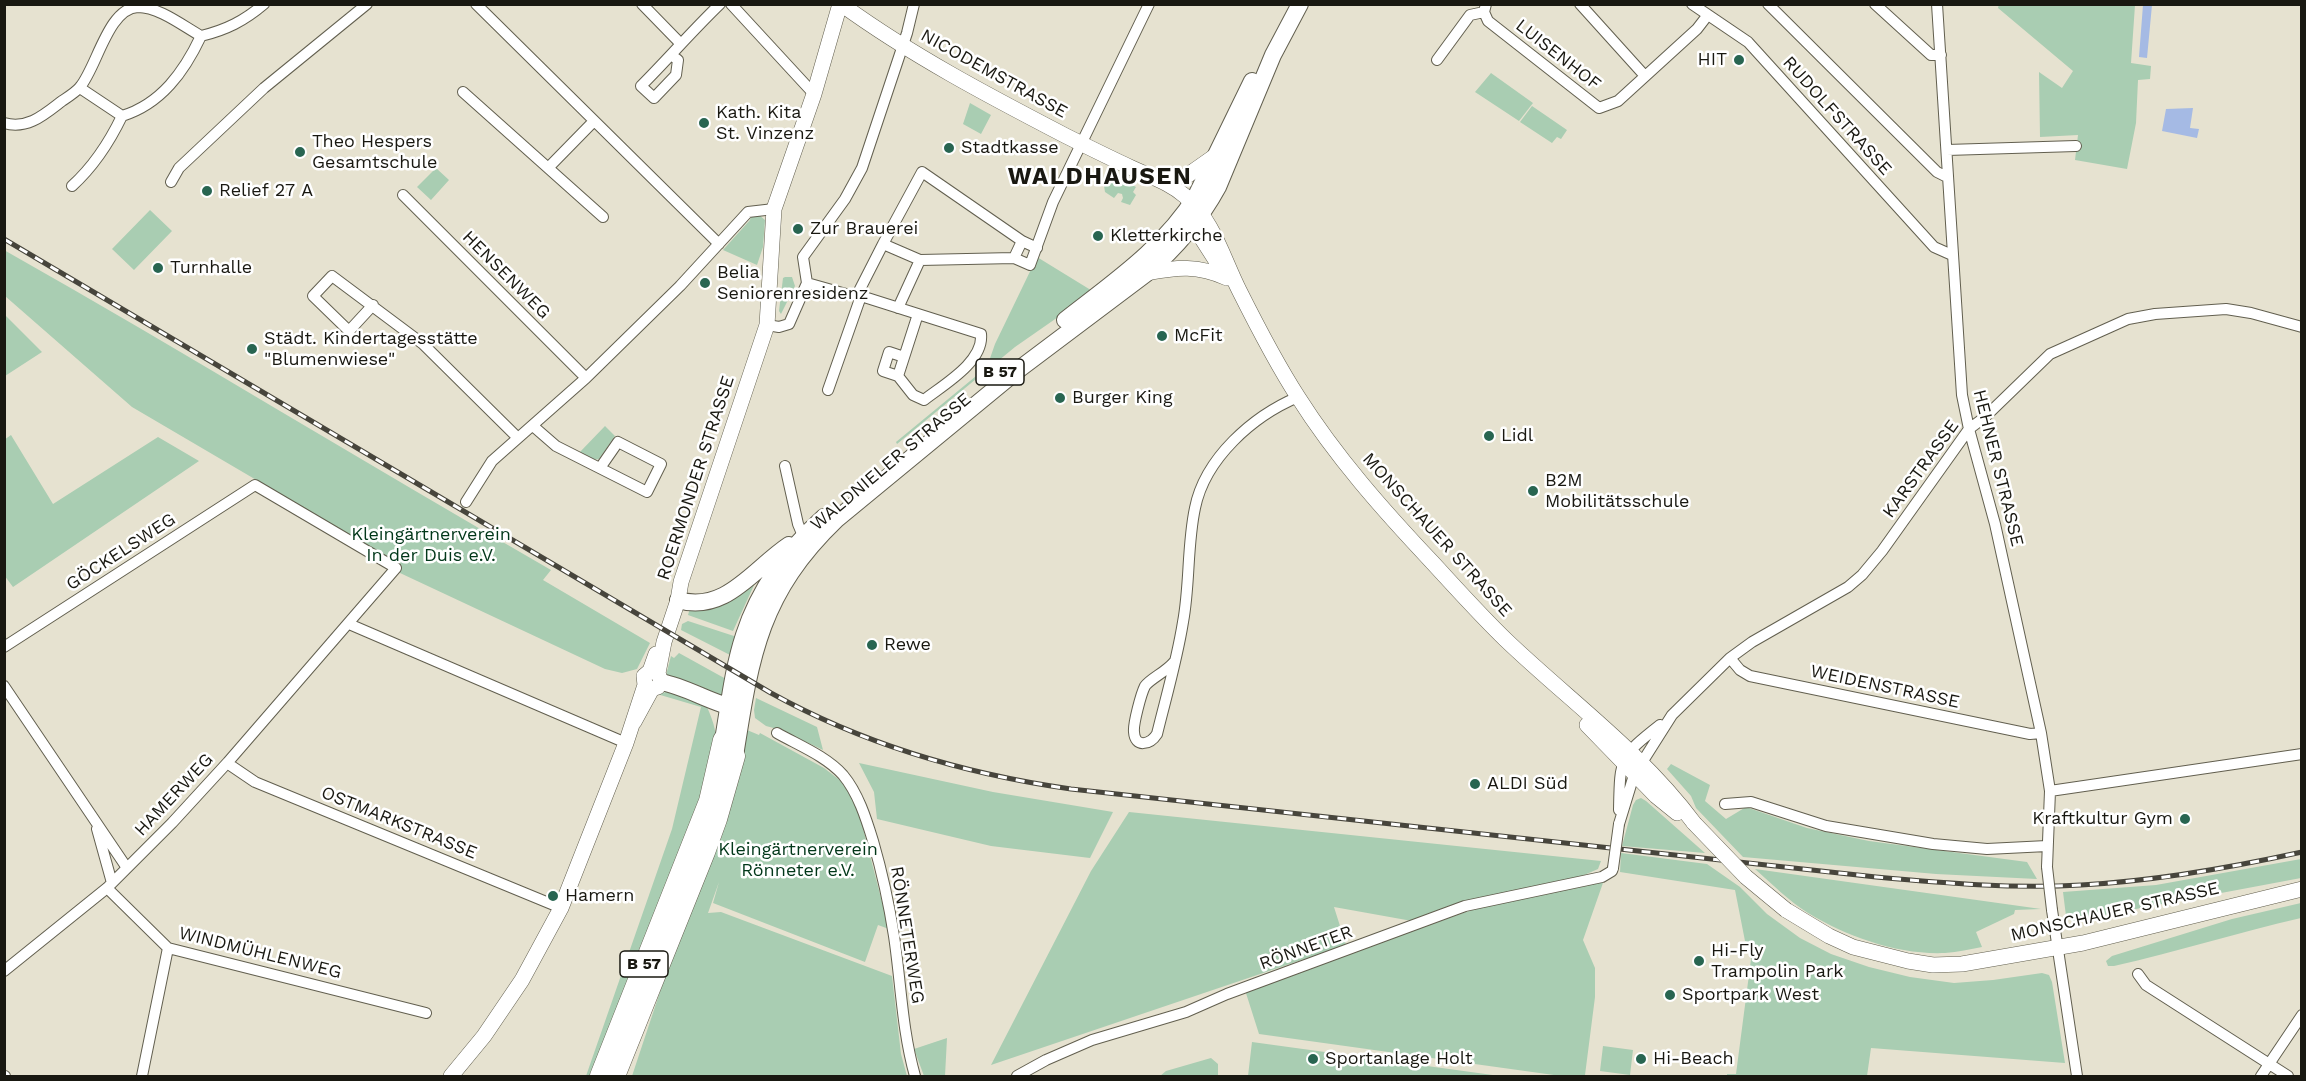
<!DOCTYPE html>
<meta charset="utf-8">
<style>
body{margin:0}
#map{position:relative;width:2306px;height:1081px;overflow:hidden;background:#e6e2d0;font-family:"Work Sans",sans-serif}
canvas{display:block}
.frame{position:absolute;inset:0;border:6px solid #191811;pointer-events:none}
</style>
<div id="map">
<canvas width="2306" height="1081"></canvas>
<div class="frame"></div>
</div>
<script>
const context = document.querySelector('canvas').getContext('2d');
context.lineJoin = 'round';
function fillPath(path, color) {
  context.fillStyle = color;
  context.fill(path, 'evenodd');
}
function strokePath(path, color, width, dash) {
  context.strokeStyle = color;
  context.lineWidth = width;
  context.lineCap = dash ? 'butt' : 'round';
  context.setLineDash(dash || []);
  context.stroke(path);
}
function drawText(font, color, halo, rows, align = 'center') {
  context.font = font + ' "Work Sans",sans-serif';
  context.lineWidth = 5;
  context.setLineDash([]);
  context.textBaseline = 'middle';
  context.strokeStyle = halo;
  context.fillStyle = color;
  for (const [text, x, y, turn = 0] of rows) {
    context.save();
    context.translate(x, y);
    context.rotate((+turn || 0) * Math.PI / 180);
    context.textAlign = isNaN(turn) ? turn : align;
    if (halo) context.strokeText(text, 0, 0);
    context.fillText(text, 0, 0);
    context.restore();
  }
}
const green = new Path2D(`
 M 1999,4 L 2135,5 L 2131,63 L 2151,66 L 2150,79 L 2138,80 L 2136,123 L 2127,169 L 2075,160 L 2078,135 L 2040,137 L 2039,72 L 2062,88 L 2073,71 L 1998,8 Z
 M 1491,73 L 1533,103 L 1519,121 L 1475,92 Z
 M 970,103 L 991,115 L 981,134 L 963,124 Z
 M 1532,106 L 1567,130 L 1561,139 L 1557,137 L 1552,143 L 1520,122 Z
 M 436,168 L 449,180 L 431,200 L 417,187 Z
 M 1111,174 L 1136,187 L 1133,192 L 1136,195 L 1130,205 L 1121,202 L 1123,198 L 1122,194 L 1118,193 L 1114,198 L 1105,192 L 1104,186 Z
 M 150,210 L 172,231 L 134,270 L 112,249 Z
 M 759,215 L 765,220 L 763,247 L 757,265 L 723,250 L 750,220 L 751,216 Z
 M 4,250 C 188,354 368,465 551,570 L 543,580 L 650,643 L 637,669 L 622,673 L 605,669 L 400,573 L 396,562 L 132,407 L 5,296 Z
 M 1037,257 L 1094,292 L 1015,347 L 897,444 L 896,442 L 987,367 L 995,344 Z
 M 785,277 L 792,277 L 795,286 L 781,314 L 779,311 L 783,278 Z
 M 5,315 L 42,352 L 5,376 L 4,376 Z
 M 605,426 L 615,436 L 599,459 L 593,460 L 579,453 Z
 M 11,435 L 53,504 L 158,437 L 199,461 L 13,587 L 4,575 L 4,440 Z
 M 755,583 L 733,631 L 688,615 L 690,608 Z
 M 688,621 L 737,637 L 732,656 L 681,630 L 682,624 Z
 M 679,653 L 726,679 L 722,702 L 665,679 L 671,656 L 674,658 Z
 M 671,691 L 707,707 C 722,741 716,747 708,782 L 594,1076 L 586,1076 L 672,829 L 701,707 L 657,694 Z
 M 756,698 L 817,727 L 823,750 L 781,730 L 766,726 L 755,718 L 754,710 Z
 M 747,730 L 759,735 L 760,733 L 824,768 L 841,781 L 857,805 L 889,929 L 878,925 L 865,962 L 713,903 L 719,882 L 708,913 L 721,912 L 892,976 L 901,1054 L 907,1076 L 632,1076 Z
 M 859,763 L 993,792 L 1113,812 L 1090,858 L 991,846 L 877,819 L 874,792 Z
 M 1671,764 L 1710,785 L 1705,801 L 1726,819 L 1746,807 L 1807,828 L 1869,841 L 2027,862 L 2037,879 L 1936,874 L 1743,857 L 1696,808 L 1691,796 L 1667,769 Z
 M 1641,798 L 1646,801 L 1705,853 L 1622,846 L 1633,805 L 1636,800 Z
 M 1129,812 L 1601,861 L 1598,869 L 1582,876 L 1412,921 L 1334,907 L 1346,945 L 991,1065 L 1091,871 Z
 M 1621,853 L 1707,864 L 1740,887 L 1767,914 L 1800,938 L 1831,954 L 1869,967 L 1910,977 L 1954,983 L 1993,980 L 2042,973 L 2049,975 L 2052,982 L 2065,1063 L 1871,1048 L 1867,1076 L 1727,1076 L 1727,1074 L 1736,1074 L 1753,944 L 1745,941 L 1735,890 L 1620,872 Z
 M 2301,859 L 2301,878 L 2072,921 L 2066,916 L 2063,892 L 2156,885 Z
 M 1755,869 L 2041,909 L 2015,910 L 2014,914 L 1976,932 L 1982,947 C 1970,949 1958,952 1945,953 C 1898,955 1848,937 1808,913 C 1789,901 1772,884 1755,869 Z
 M 1604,880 L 1583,940 L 1595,968 L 1595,997 L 1585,1075 L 1561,1076 L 1259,1034 L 1245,990 L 1483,906 Z
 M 2301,903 L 2301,918 C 2239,932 2177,952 2114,966 L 2108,966 L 2106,961 L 2112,956 L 2232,919 Z
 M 947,1038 L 945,1076 L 924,1076 L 914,1049 Z
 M 1252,1042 L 1500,1076 L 1248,1076 Z
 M 1603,1046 L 1633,1050 L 1630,1075 L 1600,1071 Z
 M 1211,1058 L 1218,1064 L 1218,1076 L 1160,1076 L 1166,1071 Z`);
const water = new Path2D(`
 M 2143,5 L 2152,5 L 2147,58 L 2139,57 Z
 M 2193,108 L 2190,128 L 2199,129 L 2197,138 L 2162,131 L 2166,109 Z`);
const street = new Path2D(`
 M 476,4 L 719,244
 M 642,4 L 680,43
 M 731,4 L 814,94
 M 1486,4 L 1484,12 L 1488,21 L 1599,108 L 1618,101 L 1697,29 L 1707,16
 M 1580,4 L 1645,76
 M 1692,4 L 1748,42 L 1934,247 L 1952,255
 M 1768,4 L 1937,172 L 1947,177
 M 1875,4 L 1931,55 L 1941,55
 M 1937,4 L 1962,395 L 1969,429 L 1995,524 L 2041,733 L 2050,791 L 2047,867
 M 671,55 L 678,60 L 676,75 L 654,98 L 641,86 C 668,59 692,31 720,4
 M 1437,60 L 1470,15 L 1484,12
 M 80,88 L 122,116
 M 463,92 L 603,217
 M 4,123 C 28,130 45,114 62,101 C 68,97 76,92 80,87 C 97,67 108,8 138,7 C 159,7 183,26 201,36 C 226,30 244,21 264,4
 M 1947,150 L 2076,146
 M 549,167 L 594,121
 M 171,182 L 179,168 L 264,88 L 367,4
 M 72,186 C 94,166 109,143 122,116 C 161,104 184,72 201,36
 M 403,195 L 586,378
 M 1022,241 L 1014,258 L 1030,265 L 1053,202 L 1149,4
 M 883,244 L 922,172 L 1022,241 L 1037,248
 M 920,260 L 1014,258
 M 807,283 L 846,294 L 861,296 L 981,334 C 984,362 943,385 924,400 L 913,395 L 898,376 L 918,314
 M 857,295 L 883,244 L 920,260 L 898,308
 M 373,305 L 349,331 L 313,296 L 332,276 L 423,344 L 518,438
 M 767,325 L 779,327 L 789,324 L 807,283 L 803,257 L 845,199 L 862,168 L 907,33 L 914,4
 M 898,376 L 883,371 L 889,352 L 904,357
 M 828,390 L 861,296
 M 533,426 L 556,446 L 647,492 L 661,464 L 618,442 L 600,468
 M 785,466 L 798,524 L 803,536
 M 466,502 L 492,461 L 586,378 L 680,286 L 748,212 L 774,209
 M 349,624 L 626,743
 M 4,647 L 255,485 L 396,568 L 228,762 L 172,823 L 107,888 L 4,971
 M 1730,658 L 1740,670 L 1750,676 L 2030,734 L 2041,733
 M 1174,662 C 1166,672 1151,678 1145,686 C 1141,694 1133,724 1134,732 C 1135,748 1150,745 1157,734 C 1166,697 1177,660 1183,622 C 1190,585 1187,545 1195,508 C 1205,458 1253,416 1298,397
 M 4,686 L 127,868
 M 777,733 C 798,745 826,756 843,775 C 858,793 866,818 873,841 C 882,872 889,904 894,936 C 901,983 902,1030 915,1076
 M 227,763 L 255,782 L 561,908
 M 2050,791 L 2302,754
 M 1725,804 L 1751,802 L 1826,826 L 1933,844 L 1987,849 L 2047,846
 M 1619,810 C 1620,759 1619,757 1660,725
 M 1619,824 L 1634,775 L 1672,715 L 1730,658 L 1752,642 L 1848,587 L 1862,575 L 1882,551 L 1969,429 L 1985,417 L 2050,354 L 2128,319 L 2155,314 L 2226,309 L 2251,313 L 2302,327
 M 97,829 L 112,883
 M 107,888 L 168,948 L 426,1013
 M 2052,910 L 2077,1076
 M 2138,974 L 2146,985 L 2288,1076
 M 4,1076 L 5,1076
 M 142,1076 L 168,948
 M 1017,1076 L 1046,1060 L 1092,1040 L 1186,1012 L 1227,994 L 1465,906 L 1602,877 L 1612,871 L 1613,868
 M 2261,1076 L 2302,1015`);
const secondary = new Path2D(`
 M 841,4 C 911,55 989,96 1066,136 C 1088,147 1110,158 1132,168 C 1151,177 1169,182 1185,196 C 1213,220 1223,258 1239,290 C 1257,326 1276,363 1298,397 C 1336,457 1383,510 1432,562 C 1456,588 1481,616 1507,641 C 1570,701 1642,753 1694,823
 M 1163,180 L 1188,175 L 1215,156
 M 1188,217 L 1220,267
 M 1147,273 C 1178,267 1197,265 1227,278
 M 634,722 L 652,689 L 658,687 L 661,682 L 658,673 L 664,642 L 678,600 L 681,582 L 767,325 L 774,209 L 814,94 L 840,4
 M 1587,725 L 1656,796 L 1677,813
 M 1786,910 L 1829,936 L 1853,947 L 1908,961 L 1933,965 L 1962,964 L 2083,943 L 2302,889
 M 451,1076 L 484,1036 L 522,980 L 561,908 L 626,743 L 645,685 L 644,676 L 650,671 L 656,654`);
const primary = new Path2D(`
 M 1065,320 C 1112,283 1164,248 1196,196 L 1252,81
 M 678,600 C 726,614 754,568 789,545
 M 661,682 C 688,687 712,704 739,709
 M 723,740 C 729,705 733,668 744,635 C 759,589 788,549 824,517
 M 735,756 C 751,654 760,593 837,519 L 1018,370 L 1147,273 C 1175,249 1200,220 1218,187 L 1273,55 L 1300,4`);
const highway = new Path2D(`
 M 600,1076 L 709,801 L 723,740
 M 615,1076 L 705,852 L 717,819 L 735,756`);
const rail = new Path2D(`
 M 4,239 L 771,693 C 865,745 965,774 1071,789 L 1876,877 C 1944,883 2012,889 2081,885 C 2155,881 2229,868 2302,852`);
const streetBridge = new Path2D(`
 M 2047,867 L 2052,910
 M 1613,868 L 1619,824`);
const secondaryBridge = new Path2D(`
 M 1694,823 L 1746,877 L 1786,910`);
const markers = [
 [1739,60,6,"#286551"],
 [704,123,6,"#286551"],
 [949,148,6,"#286551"],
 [300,152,6,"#286551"],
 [207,191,6,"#286551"],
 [798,229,6,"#286551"],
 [1098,236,6,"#286551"],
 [158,268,6,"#286551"],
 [705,283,6,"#286551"],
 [1162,336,6,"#286551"],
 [252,349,6,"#286551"],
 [1060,398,6,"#286551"],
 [1489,436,6,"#286551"],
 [1533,491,6,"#286551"],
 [872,645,6,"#286551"],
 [1475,784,6,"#286551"],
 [2185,819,6,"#286551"],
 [553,896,6,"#286551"],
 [1699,961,6,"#286551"],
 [1670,995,6,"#286551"],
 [1313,1059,6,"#286551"],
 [1641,1059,6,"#286551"]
];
const shields = [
 [1000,372,48],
 [644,964,48]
];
const shieldNames = [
 ["B 57",1000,372],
 ["B 57",644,964]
];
const streetNames = [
 ["LUISENHOF",1558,55,38],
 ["NICODEMSTRASSE",994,74,29],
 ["RUDOLFSTRASSE",1837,116,48],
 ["HENSENWEG",506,275,45],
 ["WALDNIELER STRASSE",891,462,-40],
 ["HEHNER STRASSE",1998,468,76],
 ["KARSTRASSE",1921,469,-54],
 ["ROERMONDER STRASSE",696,478,-72],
 ["MONSCHAUER STRASSE",1437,535,48],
 ["GÖCKELSWEG",121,552,-33],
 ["WEIDENSTRASSE",1885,687,12],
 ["HAMERWEG",174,795,-47],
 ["OSTMARKSTRASSE",399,823,22],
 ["MONSCHAUER STRASSE",2115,912,-13],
 ["RÖNNETERWEG",907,935,81],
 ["RÖNNETER",1306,948,-20],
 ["WINDMÜHLENWEG",260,953,14]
];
const poiNames = [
 ["HIT",1727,60,"right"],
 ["Kath. Kita",716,113],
 ["St. Vinzenz",716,134],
 ["Theo Hespers",312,142],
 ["Gesamtschule",312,163],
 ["Stadtkasse",961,148],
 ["Relief 27 A",219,191],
 ["Zur Brauerei",810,229],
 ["Kletterkirche",1110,236],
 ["Turnhalle",170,268],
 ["Belia",717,273],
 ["Seniorenresidenz",717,294],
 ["McFit",1174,336],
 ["Städt. Kindertagesstätte",264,339],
 ["\"Blumenwiese\"",264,360],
 ["Burger King",1072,398],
 ["Lidl",1501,436],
 ["B2M",1545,481],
 ["Mobilitätsschule",1545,502],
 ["Rewe",884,645],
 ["ALDI Süd",1487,784],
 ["Kraftkultur Gym",2173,819,"right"],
 ["Hamern",565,896],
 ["Hi-Fly",1711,951],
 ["Trampolin Park",1711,972],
 ["Sportpark West",1682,995],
 ["Sportanlage Holt",1325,1059],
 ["Hi-Beach",1653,1059]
];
const parkNames = [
 ["Kleingärtnerverein",431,535],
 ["In der Duis e.V.",431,556],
 ["Kleingärtnerverein",798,850],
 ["Rönneter e.V.",798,871]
];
const districtNames = [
 ["WALDHAUSEN",1100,177]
];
fillPath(green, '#a9cdb2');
fillPath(water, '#a5bae4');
strokePath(street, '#625f4f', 12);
strokePath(secondary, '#625f4f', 16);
strokePath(primary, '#625f4f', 18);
strokePath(highway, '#625f4f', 21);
strokePath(street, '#fff', 10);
strokePath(secondary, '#fff', 15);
strokePath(primary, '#fff', 16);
strokePath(highway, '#fff', 20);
strokePath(rail, '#47453c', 5);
strokePath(rail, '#fff', 3, [9]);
strokePath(streetBridge, '#625f4f', 12, []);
strokePath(secondaryBridge, '#625f4f', 16, []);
strokePath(streetBridge, '#fff', 10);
strokePath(secondaryBridge, '#fff', 15);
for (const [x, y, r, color] of markers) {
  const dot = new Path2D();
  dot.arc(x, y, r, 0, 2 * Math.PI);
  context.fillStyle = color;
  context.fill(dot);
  strokePath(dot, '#fff', 2);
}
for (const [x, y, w] of shields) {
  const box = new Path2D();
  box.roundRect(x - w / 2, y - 13, w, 26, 4.5);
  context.fillStyle = '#fff';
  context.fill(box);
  strokePath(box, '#191811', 1.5);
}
drawText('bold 16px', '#191811', null, shieldNames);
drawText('18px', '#191811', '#fff', streetNames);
drawText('18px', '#191811', '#fff', poiNames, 'left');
drawText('18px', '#013719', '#fff', parkNames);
context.letterSpacing = '1.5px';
drawText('bold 24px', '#191811', '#fff', districtNames);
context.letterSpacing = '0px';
</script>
